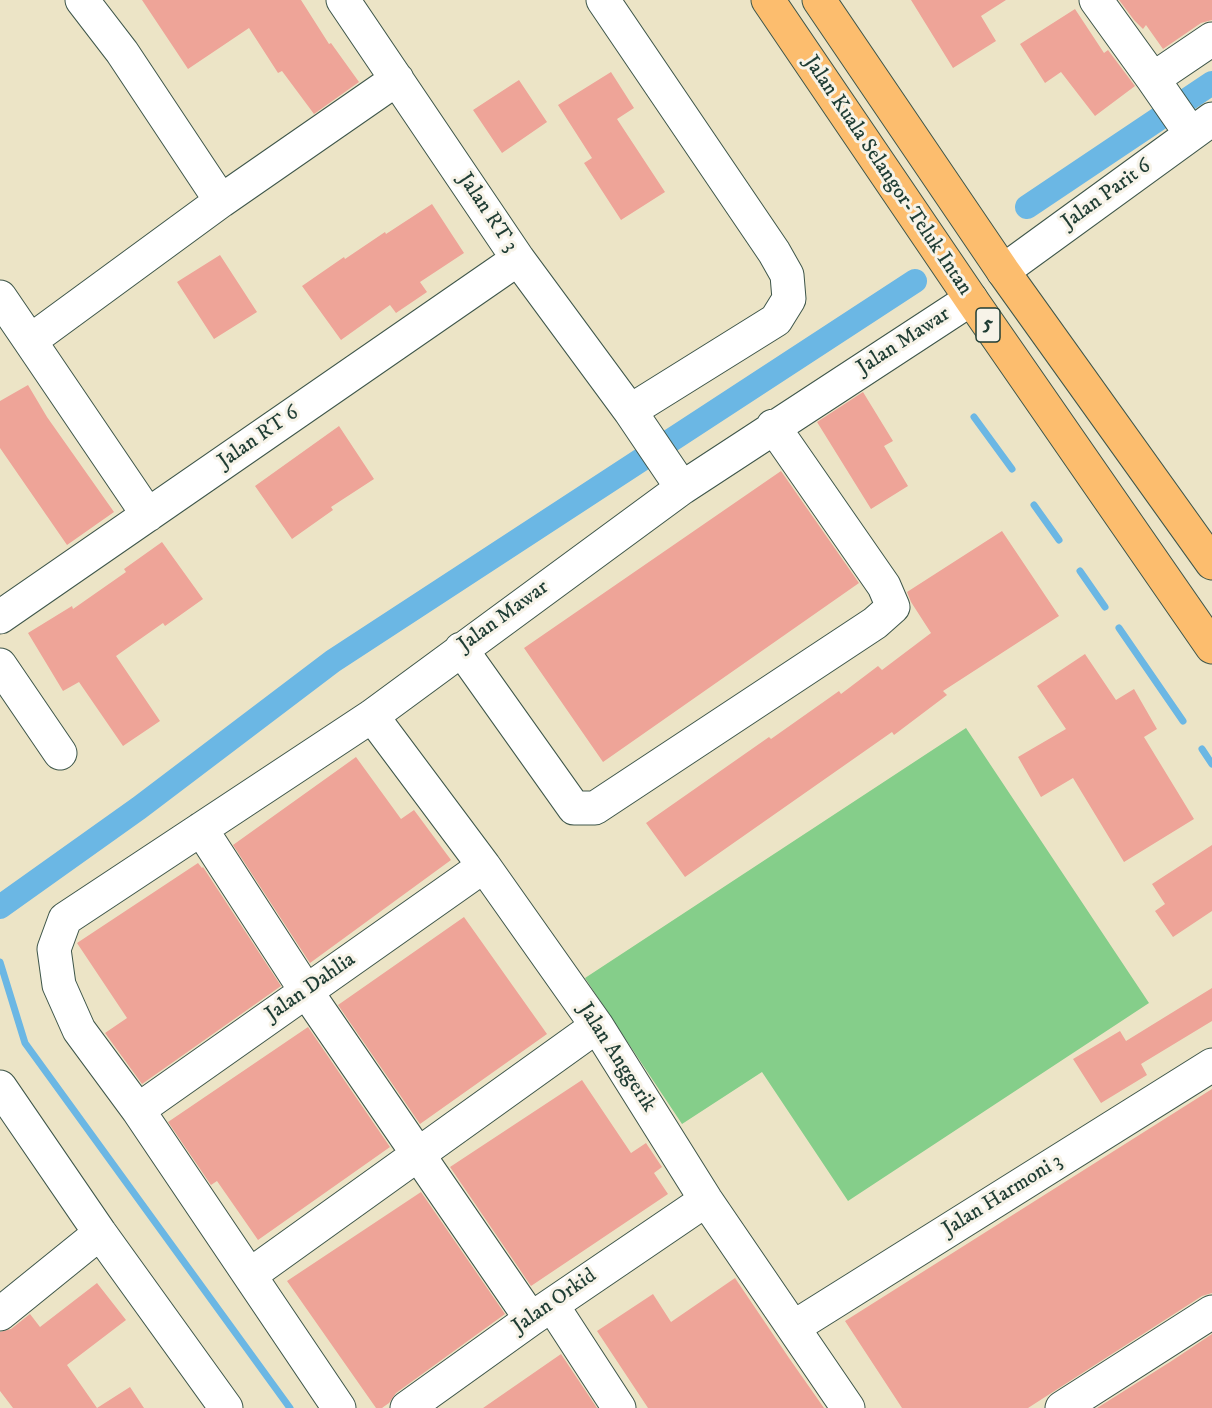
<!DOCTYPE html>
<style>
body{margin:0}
canvas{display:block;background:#ece4c6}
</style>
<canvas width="1212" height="1408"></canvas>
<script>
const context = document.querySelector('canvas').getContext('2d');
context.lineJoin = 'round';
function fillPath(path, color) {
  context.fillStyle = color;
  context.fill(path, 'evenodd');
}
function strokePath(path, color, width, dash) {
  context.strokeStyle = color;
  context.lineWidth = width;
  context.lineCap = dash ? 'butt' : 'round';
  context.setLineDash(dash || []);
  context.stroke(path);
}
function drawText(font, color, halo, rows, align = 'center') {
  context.font = font + ' "IM FELL DW Pica",serif';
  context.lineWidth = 6;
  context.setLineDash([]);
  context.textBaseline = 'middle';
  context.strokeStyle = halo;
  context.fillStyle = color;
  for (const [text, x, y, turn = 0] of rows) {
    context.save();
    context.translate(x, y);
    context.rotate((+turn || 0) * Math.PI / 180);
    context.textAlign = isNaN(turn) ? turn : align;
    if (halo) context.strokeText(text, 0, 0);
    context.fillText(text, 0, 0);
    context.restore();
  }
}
const green = new Path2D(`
 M 966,728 L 1149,1003 L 848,1201 L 762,1072 L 682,1124 L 585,978 Z`);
const stream = new Path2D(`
 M 974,417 L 1012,469
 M 1034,505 L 1059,540
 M 1080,571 L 1105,607
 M 1119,628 L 1183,721
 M 1202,749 L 1212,764
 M 0,962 L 25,1043 L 290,1408`);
const canal = new Path2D(`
 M 1027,207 L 1212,83
 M 0,907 L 139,808 L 333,661 L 915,281`);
const building = new Path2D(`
 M 142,0 L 301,0 L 329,44 L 331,43 L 359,82 L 314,114 L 282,71 L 278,73 L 249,28 L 188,69 Z
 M 911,0 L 1006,0 L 981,16 L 996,41 L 953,68 Z
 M 1119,0 L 1212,0 L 1212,20 L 1201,23 L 1163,49 L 1146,25 L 1143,29 L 1134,20 Z
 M 1075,9 L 1104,53 L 1108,50 L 1135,86 L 1095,116 L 1061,72 L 1045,83 L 1020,44 Z
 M 611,72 L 634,108 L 617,119 L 665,192 L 621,220 L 584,163 L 592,158 L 558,105 Z
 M 519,80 L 547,122 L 502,153 L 473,110 Z
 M 432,204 L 464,253 L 420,282 L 427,292 L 396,313 L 390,305 L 341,340 L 302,286 L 344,257 L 345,259 L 385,232 L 386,234 Z
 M 220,255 L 257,312 L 214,339 L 177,282 Z
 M 28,385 L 47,417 L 114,512 L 67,545 L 0,448 L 0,401 Z
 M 863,392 L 893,441 L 884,446 L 908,486 L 871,509 L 817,422 Z
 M 339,426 L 374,479 L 331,507 L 333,510 L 292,539 L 255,486 Z
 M 781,471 L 859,583 L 603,762 L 524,648 Z
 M 1002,531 L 1059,616 L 943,691 L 947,695 L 894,735 L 892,732 L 685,877 L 646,823 L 769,737 L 771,739 L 839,691 L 841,694 L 878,666 L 882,670 L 931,633 L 911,602 L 907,592 Z
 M 162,542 L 203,599 L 165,626 L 163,623 L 116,656 L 160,721 L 123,746 L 79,682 L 63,691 L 28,633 L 72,606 L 73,609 L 126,572 L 124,569 Z
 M 1085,654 L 1116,700 L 1134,689 L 1157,729 L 1144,737 L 1194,819 L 1124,862 L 1073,778 L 1041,797 L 1018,757 L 1066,729 L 1037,686 Z
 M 356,757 L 401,819 L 414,810 L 451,860 L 310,963 L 233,845 Z
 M 1212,845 L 1212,911 L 1173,937 L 1155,911 L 1165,904 L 1152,884 Z
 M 198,863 L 202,868 L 203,867 L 281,986 L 142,1084 L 105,1033 L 127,1018 L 77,943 Z
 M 464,917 L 547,1034 L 420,1124 L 338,1005 Z
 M 1212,988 L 1212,1021 L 1141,1064 L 1147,1075 L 1101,1103 L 1073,1059 L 1120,1031 L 1126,1041 Z
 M 308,1027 L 390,1147 L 258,1240 L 217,1181 L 211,1185 L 168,1122 Z
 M 582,1080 L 631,1153 L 646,1143 L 662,1167 L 654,1173 L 668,1194 L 531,1286 L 450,1167 Z
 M 1212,1089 L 1212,1293 L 1202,1296 L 1028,1408 L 902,1408 L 845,1321 Z
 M 421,1192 L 505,1314 L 396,1393 L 389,1403 L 382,1408 L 376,1408 L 287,1281 Z
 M 735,1278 L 789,1358 L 824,1408 L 648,1408 L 597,1331 L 653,1294 L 671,1322 Z
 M 97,1283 L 126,1320 L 67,1365 L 97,1408 L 13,1408 L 0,1391 L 0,1332 L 11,1329 L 30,1314 L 40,1327 Z
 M 1212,1334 L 1212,1408 L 1097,1408 L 1170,1362 Z
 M 561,1354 L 597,1408 L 483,1408 Z
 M 130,1387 L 144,1408 L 97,1408 Z`);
const minor = new Path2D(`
 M 82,0 L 122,52 L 221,201 L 397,79
 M 343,0 L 518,259 L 630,411 L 682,488
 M 603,0 L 774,252 L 787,275 L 789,299 L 776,320 L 630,411
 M 1096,0 L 1153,79 L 1212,39
 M 1153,79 L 1191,134
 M 1003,271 L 1212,119
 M 0,297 L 30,341 L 221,201
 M 30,341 L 148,515
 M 0,617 L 518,259
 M 461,649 L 574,808 L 595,808 L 875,623 L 893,607 L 884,586 L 773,426
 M 0,665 L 60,753
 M 372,716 L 484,866 L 597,1026 L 706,1200 L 848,1408
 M 201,829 L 306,991 L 531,1319
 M 0,1087 L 100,1233 L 226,1408
 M 138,1110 L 484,866
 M 250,1275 L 597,1026
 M 552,1305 L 619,1408
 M 0,1314 L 100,1233
 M 794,1327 L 1212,1065
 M 339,1408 L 138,1110 L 79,1030 L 59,985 L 54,949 L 65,919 L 372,716 L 682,488 L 971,299
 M 407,1408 L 531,1319 L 706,1200
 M 1062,1408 L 1212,1312`);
const highway = new Path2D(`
 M 768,0 L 971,299 L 1212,647
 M 819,0 L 1003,271 L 1212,563`);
const shields = [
 [988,325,24]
];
const shieldNames = [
 ["5",988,325]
];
const streetNames = [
 ["Jalan Kuala Selangor-Teluk Intan",887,176,56],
 ["Jalan Parit 6",1107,195,-36],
 ["Jalan RT 3",487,213,56],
 ["Jalan Mawar",904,342,-33],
 ["Jalan RT 6",259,438,-35],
 ["Jalan Mawar",504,617,-36],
 ["Jalan Dahlia",311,988,-35],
 ["Jalan Anggerik",616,1058,57],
 ["Jalan Harmoni 3",1003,1196,-32],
 ["Jalan Orkid",555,1302,-35]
];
fillPath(green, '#85ce8a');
strokePath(stream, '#6bb7e4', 7);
strokePath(canal, '#6bb7e4', 24);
fillPath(building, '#eea498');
strokePath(minor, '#3e564a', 35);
strokePath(highway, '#3e564a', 35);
strokePath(minor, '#fff', 33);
strokePath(highway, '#fcbd6e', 33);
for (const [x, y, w] of shields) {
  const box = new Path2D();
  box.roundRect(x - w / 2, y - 17, w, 34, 4.5);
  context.fillStyle = '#f7f3e8';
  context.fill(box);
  strokePath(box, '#1f3d34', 1.5);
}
drawText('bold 20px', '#1f3d34', null, shieldNames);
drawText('21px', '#1f3d34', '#f7f3e8', streetNames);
</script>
